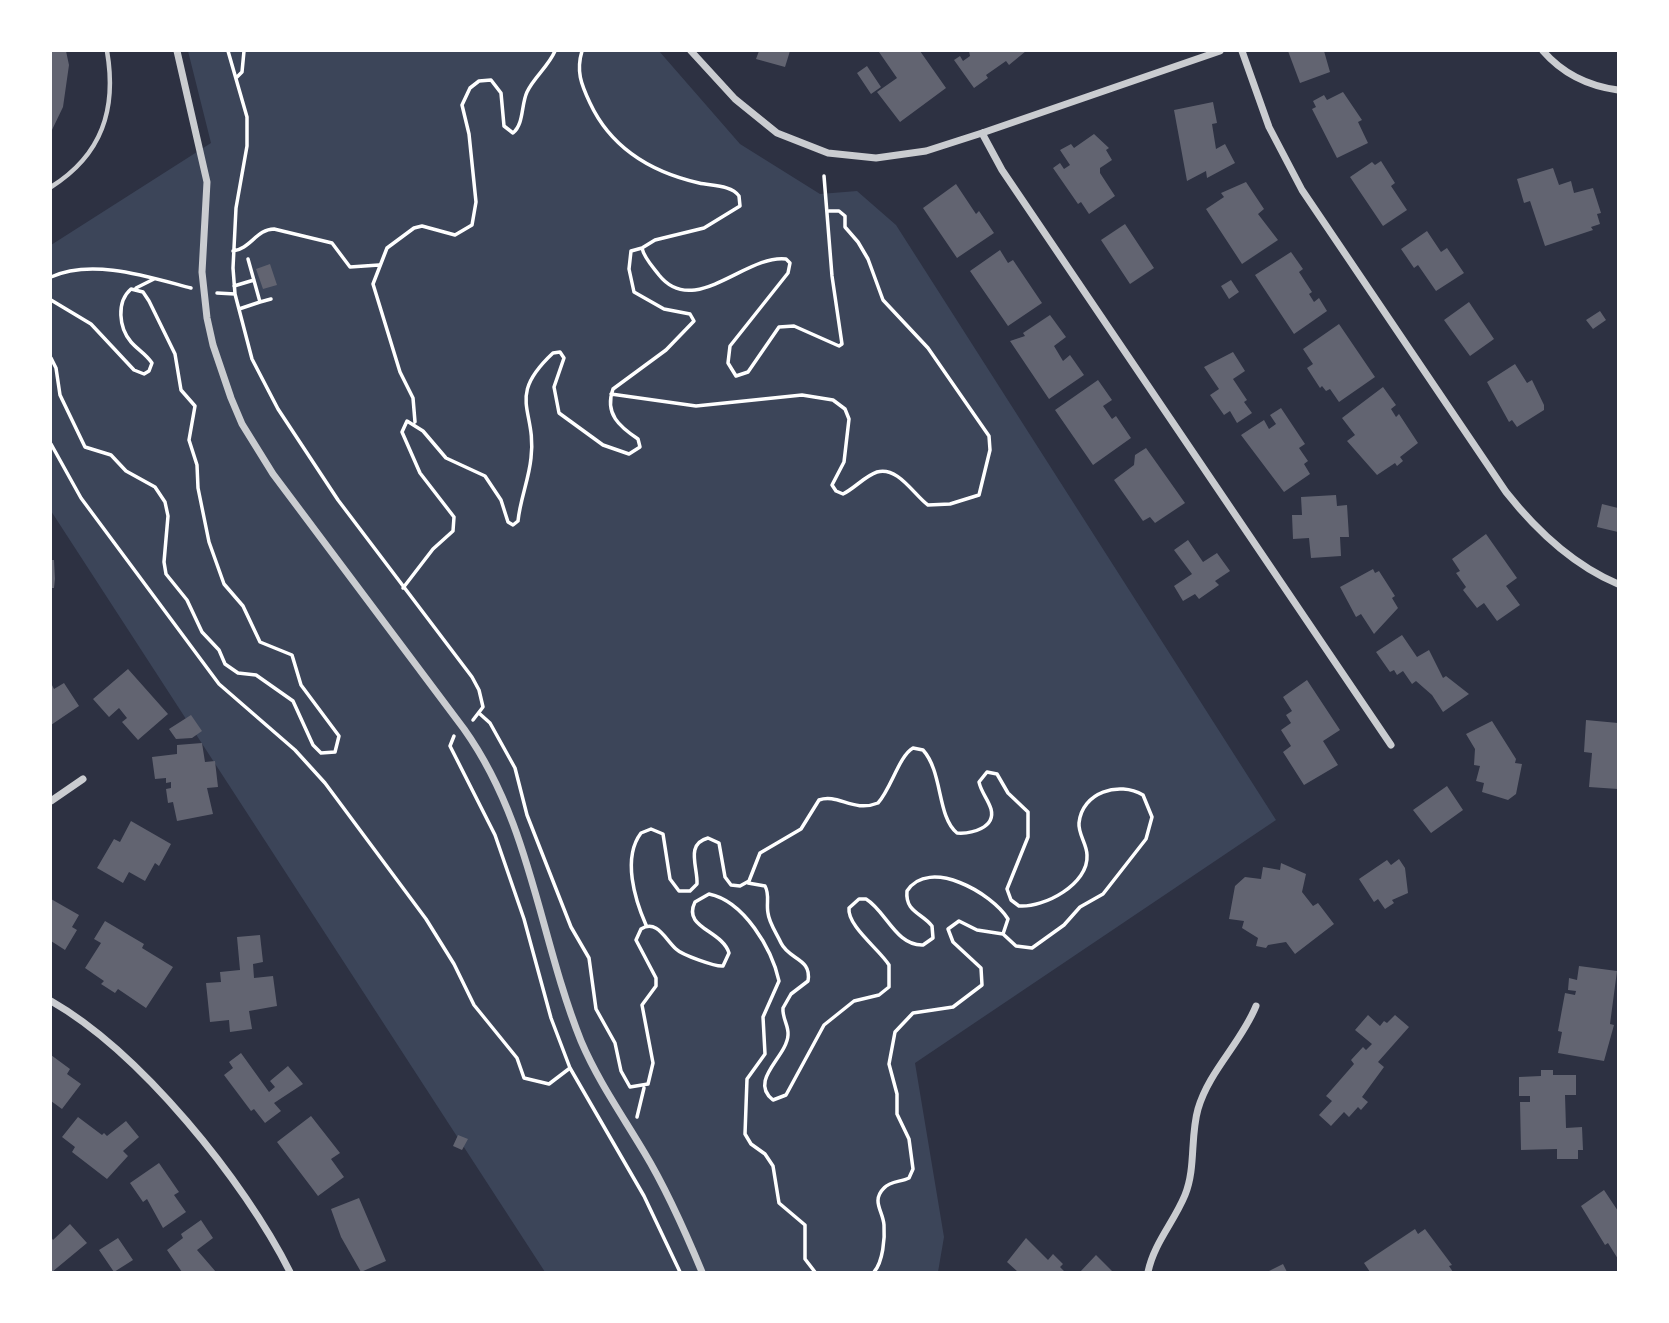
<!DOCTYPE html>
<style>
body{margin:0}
#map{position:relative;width:1669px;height:1323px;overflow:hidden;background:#2d3142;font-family:"DejaVu Sans",sans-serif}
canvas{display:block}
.frame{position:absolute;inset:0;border:52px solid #fff;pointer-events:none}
</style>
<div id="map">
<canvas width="1669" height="1323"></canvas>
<div class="frame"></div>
</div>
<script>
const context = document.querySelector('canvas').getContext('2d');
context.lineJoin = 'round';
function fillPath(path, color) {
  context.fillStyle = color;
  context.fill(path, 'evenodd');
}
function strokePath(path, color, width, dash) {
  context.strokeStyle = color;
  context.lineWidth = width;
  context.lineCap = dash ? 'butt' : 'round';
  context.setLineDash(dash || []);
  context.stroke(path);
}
const green = new Path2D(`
 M 188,51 L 659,51 L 740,144 L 820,194 L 857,191 L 896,225 L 1276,820 L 915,1063 L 944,1237 L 938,1272 L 545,1272 L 51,511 L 51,245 L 211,143 Z`);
const building = new Path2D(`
 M 51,51 L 66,51 L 69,65 L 63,107 L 51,132 Z
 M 759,51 L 790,51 L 785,67 L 756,59 Z
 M 881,51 L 920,51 L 946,88 L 900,122 L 877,92 L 897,78 L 879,52 Z
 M 1026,51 L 1009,65 L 1006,61 L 986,75 L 988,78 L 974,88 L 954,60 L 960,56 L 963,61 L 970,56 L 969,51 Z
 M 1288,51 L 1324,51 L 1330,72 L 1300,83 Z
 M 867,66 L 881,87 L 871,94 L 857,73 Z
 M 1343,92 L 1362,120 L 1358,122 L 1368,143 L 1337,158 L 1312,109 L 1316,107 L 1313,101 L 1324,95 L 1327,100 Z
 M 1213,102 L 1217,123 L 1212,124 L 1216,149 L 1225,144 L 1235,163 L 1207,178 L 1206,171 L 1187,181 L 1174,110 Z
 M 1094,134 L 1109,148 L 1106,150 L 1112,160 L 1100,168 L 1100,173 L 1115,196 L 1089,214 L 1081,202 L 1078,204 L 1053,168 L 1060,163 L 1064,169 L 1070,165 L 1060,150 L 1071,144 L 1074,148 Z
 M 1381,161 L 1395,183 L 1391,186 L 1407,210 L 1383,226 L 1350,177 L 1372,162 L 1375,165 Z
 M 1553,168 L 1559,185 L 1571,181 L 1574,193 L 1593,188 L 1601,213 L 1597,214 L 1600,224 L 1591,227 L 1593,230 L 1545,246 L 1530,201 L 1524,203 L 1517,179 Z
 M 1246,182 L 1264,209 L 1258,214 L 1278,240 L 1242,264 L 1206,209 L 1224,197 L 1221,193 Z
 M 956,184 L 976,214 L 979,211 L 994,233 L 957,258 L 923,208 Z
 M 1125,224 L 1154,268 L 1130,284 L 1101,240 Z
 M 1427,231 L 1441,252 L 1447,248 L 1464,273 L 1436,291 L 1418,265 L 1414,268 L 1401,249 Z
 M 1000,250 L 1008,263 L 1013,260 L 1042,303 L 1008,326 L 970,271 Z
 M 1291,252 L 1303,269 L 1299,272 L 1312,292 L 1309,294 L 1314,302 L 1319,298 L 1327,311 L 1294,334 L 1255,275 Z
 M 270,264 L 277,285 L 263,289 L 256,269 Z
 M 1231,280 L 1239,292 L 1229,299 L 1221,286 Z
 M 1469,302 L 1494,339 L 1470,356 L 1444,320 Z
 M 1600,311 L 1606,320 L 1593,329 L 1586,320 Z
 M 1050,315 L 1066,337 L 1054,346 L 1063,361 L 1070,355 L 1084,375 L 1049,399 L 1010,341 L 1025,336 L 1023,333 Z
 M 1339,324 L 1375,377 L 1339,402 L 1330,389 L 1326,391 L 1322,386 L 1320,388 L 1307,368 L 1313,364 L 1303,349 Z
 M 1233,352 L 1245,371 L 1233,379 L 1247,400 L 1244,402 L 1252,413 L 1237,423 L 1230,411 L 1224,415 L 1210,395 L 1219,389 L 1204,367 Z
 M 1515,364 L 1527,383 L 1532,380 L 1544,405 L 1544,410 L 1517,427 L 1512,420 L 1509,422 L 1487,382 Z
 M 1098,380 L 1112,400 L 1103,406 L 1112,419 L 1116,416 L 1131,438 L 1093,465 L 1055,410 Z
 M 1383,387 L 1396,405 L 1391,409 L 1396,417 L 1399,414 L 1418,443 L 1400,457 L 1403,461 L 1397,466 L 1395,463 L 1377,475 L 1347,441 L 1355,435 L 1342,418 Z
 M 1281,408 L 1305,444 L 1299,448 L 1308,461 L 1304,464 L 1310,474 L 1284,492 L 1241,435 L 1264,420 L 1269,429 L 1276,424 L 1270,415 Z
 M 1146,448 L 1185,503 L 1155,523 L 1150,517 L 1143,521 L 1114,480 L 1134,465 L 1135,455 Z
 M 1336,495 L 1337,506 L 1347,505 L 1349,537 L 1340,537 L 1341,556 L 1311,558 L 1309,538 L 1293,539 L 1292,515 L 1302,515 L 1301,497 Z
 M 1602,504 L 1618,508 L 1618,532 L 1597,527 Z
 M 1486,534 L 1517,578 L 1506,586 L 1520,605 L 1497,621 L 1484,603 L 1477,608 L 1463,590 L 1466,587 L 1456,573 L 1460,571 L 1452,559 Z
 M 1188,540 L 1203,562 L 1217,553 L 1230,571 L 1215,581 L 1219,585 L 1199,599 L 1195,594 L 1183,601 L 1174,586 L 1192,574 L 1174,550 Z
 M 51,560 L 54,560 L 55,579 L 54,588 L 51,588 Z
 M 1373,569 L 1375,573 L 1379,571 L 1395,596 L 1392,598 L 1398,608 L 1374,634 L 1361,614 L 1356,617 L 1340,587 Z
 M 1402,635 L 1417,657 L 1429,650 L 1443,678 L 1446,676 L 1469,694 L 1443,712 L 1432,695 L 1416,681 L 1412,684 L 1403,671 L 1397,675 L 1394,670 L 1390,672 L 1376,652 Z
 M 128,669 L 168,714 L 138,740 L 122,722 L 127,718 L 119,708 L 109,717 L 93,699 Z
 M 1307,680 L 1340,730 L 1323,741 L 1338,765 L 1304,785 L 1283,752 L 1291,746 L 1281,730 L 1291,723 L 1286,715 L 1292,711 L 1283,697 Z
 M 51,683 L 54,689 L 64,683 L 79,706 L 51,725 Z
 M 191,715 L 202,731 L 192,738 L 176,739 L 169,729 Z
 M 1586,720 L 1618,723 L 1618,789 L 1589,787 L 1592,753 L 1584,752 Z
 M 1492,721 L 1516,759 L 1515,763 L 1522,764 L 1516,794 L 1508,800 L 1482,792 L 1484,783 L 1476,781 L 1480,766 L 1474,765 L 1475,749 L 1466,734 Z
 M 202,743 L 205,762 L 215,761 L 218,787 L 207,788 L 213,814 L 177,821 L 173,802 L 168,803 L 166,789 L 171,788 L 171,782 L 166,783 L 166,778 L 155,779 L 152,757 L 177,754 L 177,745 Z
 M 1447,786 L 1463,810 L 1431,833 L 1413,810 Z
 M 131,821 L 171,844 L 159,866 L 155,863 L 145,881 L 129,872 L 123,883 L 97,868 L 114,839 L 120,842 Z
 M 1399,859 L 1405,868 L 1408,893 L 1392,900 L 1394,903 L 1385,909 L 1378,899 L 1374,902 L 1359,879 L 1387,860 L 1391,865 Z
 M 1281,863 L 1306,874 L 1302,892 L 1313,906 L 1318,903 L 1334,924 L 1295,954 L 1286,942 L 1268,945 L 1266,948 L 1256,946 L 1258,938 L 1242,928 L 1244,921 L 1229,919 L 1235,886 L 1245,877 L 1261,879 L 1263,867 L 1280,870 Z
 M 51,899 L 79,915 L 72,927 L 77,930 L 65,950 L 51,941 Z
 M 105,921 L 144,944 L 142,948 L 173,967 L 146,1008 L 118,989 L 115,993 L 101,984 L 104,981 L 85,968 L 101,943 L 94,939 Z
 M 260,935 L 263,962 L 253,964 L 254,978 L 273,976 L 277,1006 L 249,1011 L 252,1029 L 230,1032 L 229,1020 L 210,1022 L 206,983 L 221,982 L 220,972 L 240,970 L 237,937 Z
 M 1579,966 L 1617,971 L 1610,1024 L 1614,1025 L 1604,1061 L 1558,1053 L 1562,1032 L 1558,1031 L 1565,993 L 1575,995 L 1576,991 L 1568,990 L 1569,978 L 1577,980 Z
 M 1368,1015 L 1380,1026 L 1384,1021 L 1387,1023 L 1395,1015 L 1409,1027 L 1378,1062 L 1384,1067 L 1362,1097 L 1368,1102 L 1361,1110 L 1358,1107 L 1349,1117 L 1344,1112 L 1331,1126 L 1319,1115 L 1332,1101 L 1326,1096 L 1354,1064 L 1351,1060 L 1363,1047 L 1366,1050 L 1372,1044 L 1355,1030 Z
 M 241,1053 L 269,1092 L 275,1087 L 270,1081 L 288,1066 L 303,1084 L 274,1103 L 281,1111 L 265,1123 L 254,1109 L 251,1111 L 224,1075 L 233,1068 L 229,1062 Z
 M 51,1055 L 70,1069 L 67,1074 L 81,1084 L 62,1109 L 51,1101 Z
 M 1541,1070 L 1553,1070 L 1553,1075 L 1576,1075 L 1576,1095 L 1565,1095 L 1566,1128 L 1582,1127 L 1583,1150 L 1578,1150 L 1578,1159 L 1557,1159 L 1557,1149 L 1521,1150 L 1520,1102 L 1530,1102 L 1530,1096 L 1519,1096 L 1519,1077 L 1541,1076 Z
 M 311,1116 L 340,1153 L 331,1159 L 344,1177 L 318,1196 L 277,1142 Z
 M 78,1117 L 102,1135 L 104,1133 L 107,1136 L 126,1121 L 139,1137 L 123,1151 L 128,1156 L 107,1179 L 72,1152 L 75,1147 L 62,1137 Z
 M 458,1135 L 468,1139 L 462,1150 L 453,1146 Z
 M 159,1163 L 179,1192 L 174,1195 L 186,1212 L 163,1228 L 147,1199 L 143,1202 L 130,1183 Z
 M 1604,1190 L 1618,1211 L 1618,1259 L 1608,1243 L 1605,1245 L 1581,1206 Z
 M 359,1198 L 386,1261 L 361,1272 L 341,1237 L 331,1209 Z
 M 201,1220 L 213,1238 L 197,1250 L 216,1272 L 182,1272 L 167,1250 L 183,1238 L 181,1234 Z
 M 70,1224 L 87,1243 L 52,1272 L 51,1237 L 53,1240 Z
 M 1415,1229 L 1418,1234 L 1425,1229 L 1452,1265 L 1449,1266 L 1453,1272 L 1370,1272 L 1364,1263 Z
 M 118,1238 L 133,1260 L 114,1272 L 99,1250 Z
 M 1026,1238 L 1048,1260 L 1053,1254 L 1063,1264 L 1060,1267 L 1065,1272 L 1018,1272 L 1007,1262 Z
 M 1096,1255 L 1113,1272 L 1080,1272 Z
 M 1283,1264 L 1287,1272 L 1267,1272 Z`);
const path = new Path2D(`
 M 228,51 L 247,117 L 247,146 L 236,208 L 233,268 L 235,294 L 252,359 L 278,409 L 338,500 L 472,677 L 479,690 L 483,707 L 473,720
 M 582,51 C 576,71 581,84 590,103 C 611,148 651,172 699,183 C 712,186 731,185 739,196 L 740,206 L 704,228 L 655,240 L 642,248 C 644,258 653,267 659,275 C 694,319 746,254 786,259 L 790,263 L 788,273 L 730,346 L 728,363 L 736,376 L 748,372 L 779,327 L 794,326 L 839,346 L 842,344 L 832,276 L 824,176
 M 237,77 L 242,72 L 244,51
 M 233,251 C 250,249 257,229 274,229 L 332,243 L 350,267 L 379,265
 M 248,259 L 260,302 L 271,299
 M 51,277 C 92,258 149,277 191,288
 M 234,286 L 254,280
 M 136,288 L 154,279
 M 217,293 L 235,294
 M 51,300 L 91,324 L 134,370 L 144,374 L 149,371 L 152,363 C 146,354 138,350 131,342 C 119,328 116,302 131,289 L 143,292 L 149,301 L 175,354 L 181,390 L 195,406 L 189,440 L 197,465 L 198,488 L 209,542 L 224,584 L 243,606 L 260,642 L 292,655 L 301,685 L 339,736 L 335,752 L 321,753 L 313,745 L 293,701 L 256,675 L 238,673 L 225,664 L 219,650 L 202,632 L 187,600 L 166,574 L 164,562 L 168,516 L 165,502 L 155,487 L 126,471 L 111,455 L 85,447 L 60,395 L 56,368 L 51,358
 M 239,309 L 260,302
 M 611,394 L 696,406 L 802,395 L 833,400 L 845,409 L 849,419 L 844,462 L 832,485 L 836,491 L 843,494 C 855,488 865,476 877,472 C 898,466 914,495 928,505 L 950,504 L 979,495 L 990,450 L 989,436 L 928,348 L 883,300 L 868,259 L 858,242 L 845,227 L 845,216 L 839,211 L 829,211
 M 415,422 L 413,398 L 400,372 L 373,284 L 387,248 L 414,228 L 422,226 L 455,235 L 472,225 L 476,202 L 469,134 L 462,105 L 470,88 L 479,81 L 491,80 L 501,93 L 504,126 L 513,133 C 524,124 521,105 527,92 C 534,77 548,67 555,51
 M 51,444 L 81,498 L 219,684 L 295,750 L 325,783 L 426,919 L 454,964 L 474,1005 L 517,1058 L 524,1078 L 549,1084 L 570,1068
 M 403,588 L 433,549 L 453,531 L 454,517 L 420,473 L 402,432 L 407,421 L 423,431 L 446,458 L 485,476 L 501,500 L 508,522 L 513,525 L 518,521 C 520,500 529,479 531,458 C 537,409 505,398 553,353 L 560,352 L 564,358 L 554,387 L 559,413 L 603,445 L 629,454 L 640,447 L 638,439 C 620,427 604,414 613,389 L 666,350 L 694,321 L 690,314 L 664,309 L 634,292 L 629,269 L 631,251 L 642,248
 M 480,714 L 490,723 L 515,768 L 527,815 L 571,927 L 589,958 L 596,1009 L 615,1043 L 621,1071 L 630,1087 L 648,1084 L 653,1063 L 642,1005 L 656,986 L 656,978 L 636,940 L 641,929 C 657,919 665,939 676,949 C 682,955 716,967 723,966 L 729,953 C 722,930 682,928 695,902 L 709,894 C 744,901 772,949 779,981 L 763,1017 L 765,1054 L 747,1079 L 745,1134 L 751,1144 L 765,1154 L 773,1166 L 779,1203 L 805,1225 L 805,1259 L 815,1272
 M 454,736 L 450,746 L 495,835 L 524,919 L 551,1018 L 570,1068 L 644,1196 L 680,1272
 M 748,883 L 765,886 C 770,895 766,903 768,913 C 769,923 777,934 781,943 C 789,960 812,958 808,981 L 791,994 L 783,1008 C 782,1018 789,1026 788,1035 C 787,1057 748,1080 773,1100 L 786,1095 L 824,1025 L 854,1001 L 879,995 L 889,987 L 889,965 C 880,950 847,926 849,908 L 859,899 L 866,899 C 886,911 896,946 923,945 L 933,938 L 932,926 C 922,913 905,912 907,891 C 929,857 992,893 1008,919 L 1003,934
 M 646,925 C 635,900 622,858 641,833 L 651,829 L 663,834 L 670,879 L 679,891 L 690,891 L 697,884 C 698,867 685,844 708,838 L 719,843 L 725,877 L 731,885 L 740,886 L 749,881 L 760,853 L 801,829 L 819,800 C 838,793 853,813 878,803 C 891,789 899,756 913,748 L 923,750 C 943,772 937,817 957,833 C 971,834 996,828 991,809 C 988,799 981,792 979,782 L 987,772 L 997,774 L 1008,793 L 1028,812 L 1028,837 L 1007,889 L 1011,900 L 1019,906 C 1044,908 1089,884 1087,855 C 1087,844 1078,834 1079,823 C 1082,792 1119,781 1143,795 L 1152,817 L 1146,839 L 1103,894 L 1080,907 L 1064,925 L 1032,948 L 1016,946 L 1003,934
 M 637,1117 L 644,1088
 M 874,1272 C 883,1262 885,1238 884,1225 C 883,1211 871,1201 884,1188 C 890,1181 901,1182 909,1178 L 913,1169 L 909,1139 L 897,1114 L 897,1094 L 889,1064 L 895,1032 L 913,1013 L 953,1007 L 982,985 L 981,968 L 953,942 L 948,929 L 959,921 L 977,930 L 1003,934`);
const service = new Path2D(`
 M 51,187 C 102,155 117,109 107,51`);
const minor = new Path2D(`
 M 177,51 L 207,182 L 202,272 L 207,318 L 213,345 L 231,398 L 242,424 L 273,474 L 464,729 C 531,823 539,936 581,1041 C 598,1081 622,1115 644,1152 C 667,1190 685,1231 702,1272
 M 691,51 L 735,99 L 777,133 L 828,153 L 876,158 L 926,151 L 982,133 L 1220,51
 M 1242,51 L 1269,127 L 1302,190 L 1506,492 C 1536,530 1573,565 1618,584
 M 1543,51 C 1563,74 1588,86 1618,90
 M 982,133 L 1002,170 L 1391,745
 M 51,801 L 83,779
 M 51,1001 C 140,1052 244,1180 290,1272
 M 1148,1272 C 1154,1243 1174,1222 1185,1195 C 1196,1168 1190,1137 1198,1109 C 1209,1071 1241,1043 1256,1006`);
fillPath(green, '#3c4559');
fillPath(building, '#626471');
strokePath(path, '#fff', 3.5);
strokePath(service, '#caccd0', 4.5);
strokePath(minor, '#caccd0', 7);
</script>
